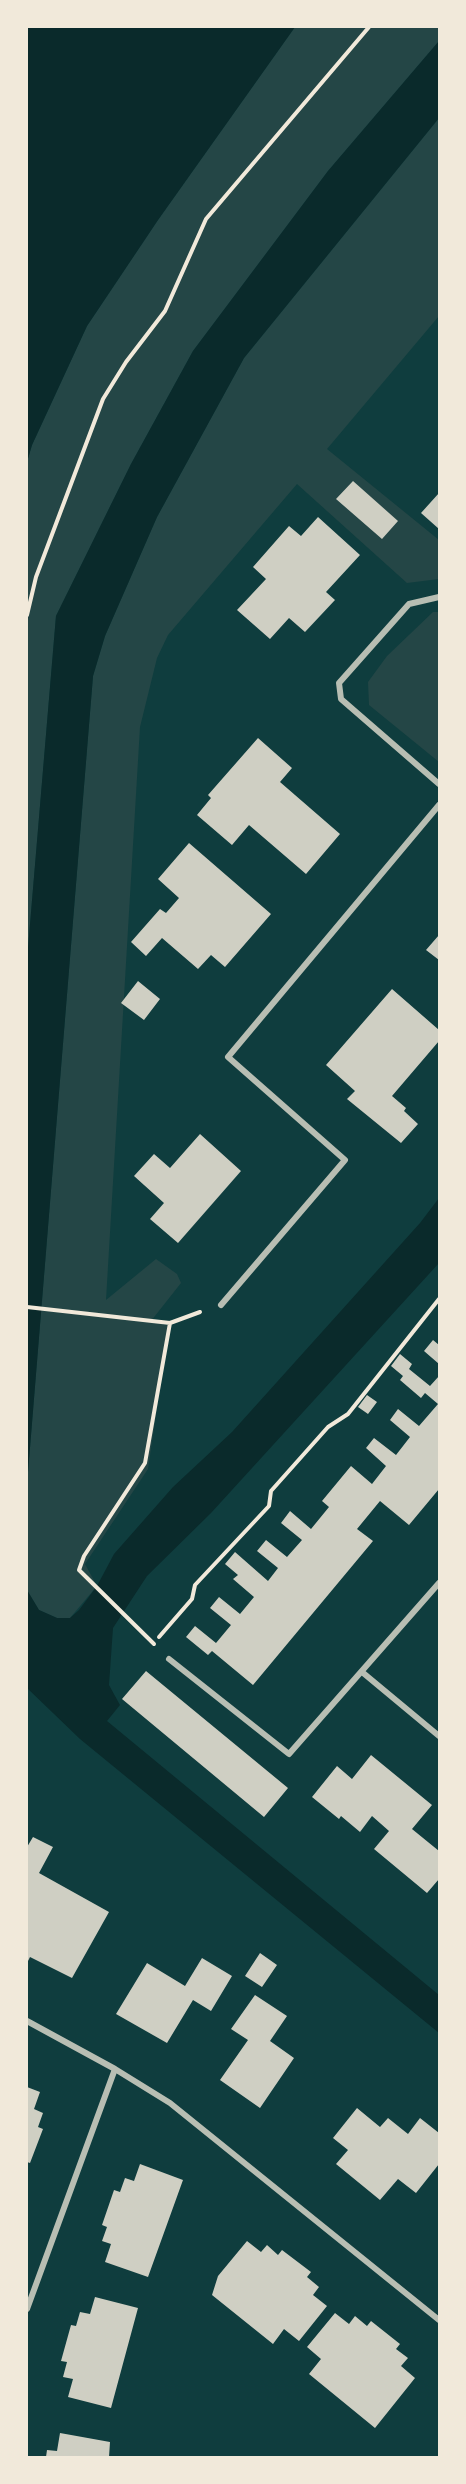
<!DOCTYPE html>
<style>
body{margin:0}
#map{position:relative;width:466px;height:2484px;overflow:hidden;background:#0f3d3e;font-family:"Source Sans 3",sans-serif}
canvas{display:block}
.frame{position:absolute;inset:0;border:28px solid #f1e9da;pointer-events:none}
</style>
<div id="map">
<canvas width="466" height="2484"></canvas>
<div class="frame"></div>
</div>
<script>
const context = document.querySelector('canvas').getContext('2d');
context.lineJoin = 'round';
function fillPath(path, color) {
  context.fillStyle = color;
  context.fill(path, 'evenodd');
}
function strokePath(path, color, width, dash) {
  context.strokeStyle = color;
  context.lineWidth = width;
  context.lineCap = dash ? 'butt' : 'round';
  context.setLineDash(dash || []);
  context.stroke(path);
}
const green = new Path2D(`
 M 295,27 L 439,27 L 439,41 L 328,171 L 193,351 L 131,464 L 56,616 L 27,960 L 27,462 L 32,445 L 87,326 L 158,220 Z
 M 439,118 L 439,316 L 327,449 L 439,540 L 439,579 L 407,583 L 297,484 L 168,635 L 157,658 L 140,727 L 106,1300 L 156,1259 L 177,1274 L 181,1283 L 151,1321 L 169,1326 L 148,1469 L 85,1564 L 97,1586 L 70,1618 L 57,1618 L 39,1610 L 27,1590 L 27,1484 L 93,676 L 105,636 L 157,517 L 244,358 Z
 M 433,612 L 439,612 L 439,762 L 369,705 L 368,682 L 387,656 Z`);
const water = new Path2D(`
 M 27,27 L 295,27 L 158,220 L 87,326 L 32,445 L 27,462 Z
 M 439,41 L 439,118 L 244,358 L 157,517 L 105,636 L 93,676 L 27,1484 L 27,960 L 56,616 L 131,464 L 193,351 L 328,171 Z
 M 439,1198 L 439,1263 L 211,1513 L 147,1576 L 113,1628 L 109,1685 L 120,1705 L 107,1721 L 439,1995 L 439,2033 L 80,1739 L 27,1688 L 27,1590 L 39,1610 L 57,1618 L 70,1618 L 79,1610 L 97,1586 L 114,1554 L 173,1487 L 232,1432 L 420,1223 Z`);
const building = new Path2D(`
 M 353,481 L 398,521 L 382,539 L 336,499 Z
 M 439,493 L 439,529 L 421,513 Z
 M 318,517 L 360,555 L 326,592 L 335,600 L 305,632 L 289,618 L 270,639 L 237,610 L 266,579 L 253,567 L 289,526 L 301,536 Z
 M 258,738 L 292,768 L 280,782 L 340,834 L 306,874 L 249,825 L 232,845 L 197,815 L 211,798 L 208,795 Z
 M 189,843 L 271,914 L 225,967 L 211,955 L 198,969 L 162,938 L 146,956 L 131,942 L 160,909 L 166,913 L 179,898 L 158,879 Z
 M 439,935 L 439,960 L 426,950 Z
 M 138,981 L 160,999 L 144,1020 L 121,1003 Z
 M 392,989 L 439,1030 L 439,1041 L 392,1096 L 406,1108 L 404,1111 L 418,1124 L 401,1143 L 347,1099 L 355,1091 L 326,1065 Z
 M 200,1134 L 241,1171 L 178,1243 L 150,1219 L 164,1203 L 134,1176 L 154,1154 L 170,1168 Z
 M 433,1340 L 439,1345 L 439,1364 L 424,1351 Z
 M 400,1354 L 412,1364 L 409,1369 L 430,1386 L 439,1376 L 439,1489 L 409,1525 L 380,1501 L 357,1529 L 373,1541 L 253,1685 L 212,1651 L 208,1655 L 186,1637 L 195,1626 L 216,1643 L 231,1625 L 210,1608 L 219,1597 L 240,1614 L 254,1597 L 233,1579 L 238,1575 L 225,1564 L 235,1552 L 268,1581 L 278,1568 L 257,1551 L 266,1540 L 287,1557 L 302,1540 L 281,1523 L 290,1511 L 311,1529 L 329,1507 L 322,1501 L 351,1466 L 372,1484 L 386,1466 L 366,1448 L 374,1438 L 396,1455 L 410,1437 L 390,1420 L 398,1409 L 419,1426 L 438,1404 L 425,1393 L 421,1398 L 400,1380 L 403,1376 L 391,1366 Z
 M 367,1395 L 377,1402 L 368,1414 L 358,1407 Z
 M 146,1671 L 288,1788 L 264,1817 L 122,1699 Z
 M 371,1755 L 432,1805 L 412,1829 L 439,1851 L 439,1879 L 427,1893 L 374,1849 L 389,1831 L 372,1816 L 360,1832 L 341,1816 L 339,1819 L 312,1797 L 337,1766 L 352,1779 Z
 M 33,1837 L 53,1847 L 39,1873 L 109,1912 L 72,1978 L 30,1957 L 27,1963 L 27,1847 Z
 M 260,1953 L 277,1965 L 262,1987 L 245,1976 Z
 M 202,1958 L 232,1976 L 211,2011 L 193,2000 L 167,2043 L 116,2014 L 147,1963 L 185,1986 Z
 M 255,1995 L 287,2016 L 270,2041 L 294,2058 L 260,2108 L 220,2080 L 248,2040 L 231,2029 Z
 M 27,2087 L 40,2092 L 34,2109 L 43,2113 L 38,2127 L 43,2129 L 30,2163 L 27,2162 Z
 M 357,2108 L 380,2127 L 388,2118 L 408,2134 L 420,2118 L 439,2133 L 439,2164 L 416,2193 L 398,2179 L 380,2200 L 336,2164 L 348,2150 L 333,2138 Z
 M 140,2164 L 183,2180 L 148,2277 L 105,2262 L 111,2244 L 102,2241 L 107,2227 L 102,2225 L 114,2190 L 120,2192 L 125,2178 L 134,2181 Z
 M 247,2241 L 261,2252 L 267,2245 L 278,2255 L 282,2250 L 311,2272 L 307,2277 L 319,2287 L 313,2295 L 327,2306 L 299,2341 L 284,2329 L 273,2344 L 212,2295 L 218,2276 Z
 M 95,2297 L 138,2308 L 111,2408 L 68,2397 L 73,2379 L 63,2377 L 67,2362 L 61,2361 L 71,2325 L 76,2326 L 80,2312 L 90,2314 Z
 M 335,2313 L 349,2324 L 355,2316 L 367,2326 L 371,2321 L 400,2344 L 396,2349 L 408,2358 L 401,2366 L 415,2378 L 375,2428 L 309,2374 L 321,2359 L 307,2347 Z
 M 60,2433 L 110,2442 L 109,2457 L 46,2457 L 47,2450 L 57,2451 Z`);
const path = new Path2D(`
 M 27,615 L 36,577 L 103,399 L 126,362 L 165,311 L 206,219 L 369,27
 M 27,1307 L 170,1323 L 200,1312
 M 159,1637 L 192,1599 L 195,1585 L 269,1506 L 271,1491 L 328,1427 L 348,1414 L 439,1299
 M 154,1644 L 79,1570 L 84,1556 L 145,1463 L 170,1323`);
const minor = new Path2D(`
 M 439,597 L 409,604 L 339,683 L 341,699 L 439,784
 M 221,1305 L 345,1160 L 228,1057 L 439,805
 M 169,1659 L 289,1754 L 439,1583
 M 362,1672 L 439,1736
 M 27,2021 L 115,2069 L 170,2103 L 439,2320
 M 27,2309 L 115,2069`);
fillPath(green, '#244646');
fillPath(water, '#0a2a2b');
fillPath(building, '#cfcfc3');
strokePath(path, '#f1e9da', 4);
strokePath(minor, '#b8beb3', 6);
</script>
